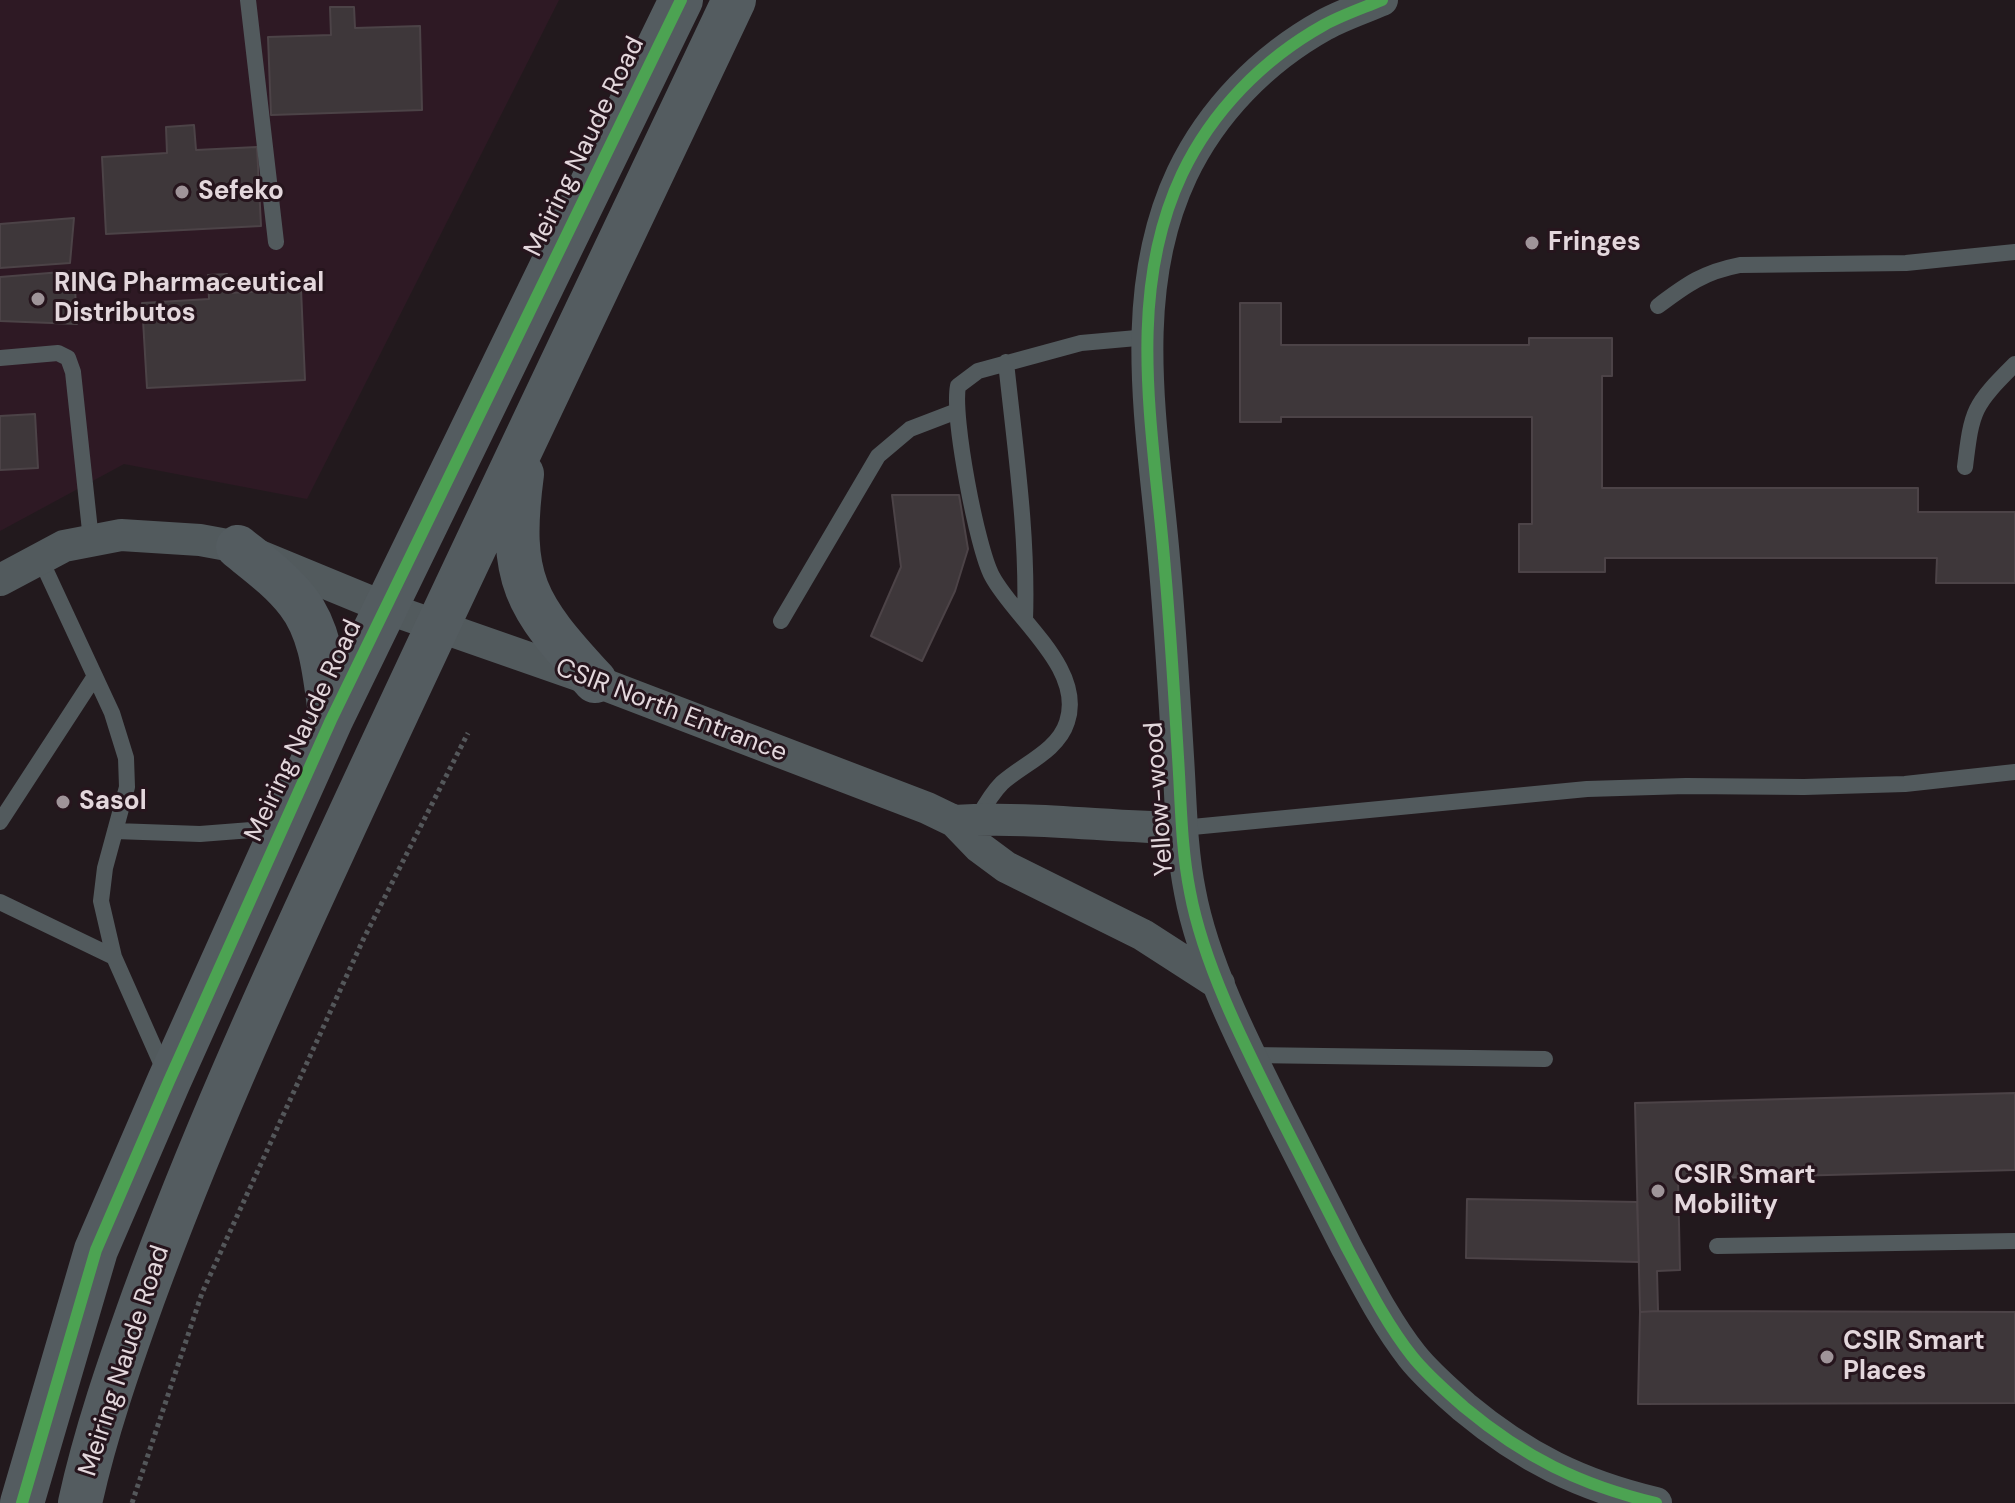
<!DOCTYPE html>
<style>
body{margin:0}
canvas{display:block;background:#22191d}
</style>
<canvas width="2015" height="1503"></canvas>
<script>
const context = document.querySelector('canvas').getContext('2d');
context.lineJoin = 'round';
function fillPath(path, color) {
  context.fillStyle = color;
  context.fill(path, 'evenodd');
}
function strokePath(path, color, width, dash) {
  context.strokeStyle = color;
  context.lineWidth = width;
  context.lineCap = dash ? 'butt' : 'round';
  context.setLineDash(dash || []);
  context.stroke(path);
}
function drawText(font, color, halo, rows, align = 'center') {
  context.font = font + ' "DM Sans",sans-serif';
  context.lineWidth = 6;
  context.setLineDash([]);
  context.textBaseline = 'middle';
  context.strokeStyle = halo;
  context.fillStyle = color;
  for (const [text, x, y, turn = 0] of rows) {
    context.save();
    context.translate(x, y);
    context.rotate((+turn || 0) * Math.PI / 180);
    context.textAlign = isNaN(turn) ? turn : align;
    if (halo) context.strokeText(text, 0, 0);
    context.fillText(text, 0, 0);
    context.restore();
  }
}
const built = new Path2D(`
 M 0,0 L 559,0 L 307,499 L 124,464 L 0,531 Z`);
const building = new Path2D(`
 M 330,7 L 354,7 L 355,28 L 420,26 L 422,110 L 271,115 L 268,37 L 331,35 Z
 M 194,125 L 196,150 L 257,147 L 261,226 L 106,234 L 102,157 L 167,153 L 166,127 Z
 M 74,218 L 70,263 L 0,268 L 0,224 Z
 M 74,271 L 77,324 L 0,321 L 0,277 Z
 M 227,274 L 229,293 L 301,289 L 305,380 L 147,388 L 142,303 L 209,299 L 208,275 Z
 M 1240,303 L 1281,303 L 1281,345 L 1529,345 L 1529,338 L 1612,338 L 1612,376 L 1602,376 L 1602,488 L 1918,488 L 1918,512 L 2015,512 L 2015,583 L 1936,583 L 1937,558 L 1605,558 L 1605,572 L 1519,572 L 1519,524 L 1532,524 L 1532,417 L 1281,417 L 1281,422 L 1240,422 Z
 M 35,414 L 38,468 L 0,470 L 0,416 Z
 M 892,495 L 959,495 L 968,549 L 955,591 L 922,661 L 871,636 L 901,567 Z
 M 2015,1093 L 2015,1170 L 1678,1179 L 1680,1270 L 1657,1271 L 1658,1311 L 1640,1312 L 1635,1103 Z
 M 1467,1199 L 1637,1202 L 1639,1262 L 1466,1258 Z
 M 1658,1311 L 2015,1312 L 2015,1403 L 1638,1404 L 1640,1312 Z`);
const path = new Path2D(`
 M 132,1503 L 202,1293 L 363,940 L 468,733`);
const lane = new Path2D(`
 M 248,0 L 276,242
 M 1658,306 C 1687,284 1704,272 1740,265 L 1906,263 L 2015,252
 M 0,358 L 58,353 L 68,358 L 73,372 L 91,540
 M 1006,362 C 1015,448 1028,533 1025,620
 M 1965,467 C 1972,409 1973,406 2015,364
 M 40,558 L 112,713 L 126,758 L 127,787 L 105,868 L 101,901 L 114,957 L 165,1072
 M 781,621 L 878,456 L 910,429 L 957,411
 M 0,822 L 95,676
 M 975,823 C 983,809 990,795 1002,783 C 1023,764 1058,751 1067,722 C 1085,668 1014,618 992,576 C 977,548 952,417 958,386 L 978,371 L 1081,343 L 1148,337
 M 1182,828 L 1587,789 L 1686,786 L 1804,787 L 1905,784 L 2015,772
 M 115,831 L 200,834 L 277,828
 M 0,902 L 114,957
 M 1250,1055 L 1545,1059
 M 1717,1246 L 2015,1241`);
const street = new Path2D(`
 M 1382,0 C 1363,8 1342,15 1324,25 C 1263,59 1212,111 1182,174 C 1125,295 1153,430 1164,558 C 1170,624 1174,690 1178,757 C 1181,802 1181,847 1190,892 C 1204,967 1247,1050 1281,1118 C 1303,1162 1325,1205 1347,1248 C 1367,1285 1386,1323 1412,1356 C 1427,1375 1446,1391 1464,1407 C 1524,1457 1580,1485 1656,1503
 M 0,580 L 64,546 L 121,535 L 200,540 L 238,547 L 386,608 L 595,681 L 927,808 L 954,821 L 979,847 L 1006,867 L 1143,935 L 1219,984
 M 954,821 C 1030,816 1106,827 1182,828`);
const secondary = new Path2D(`
 M 522,474 C 508,580 525,605 595,681
 M 238,547 C 259,564 281,580 298,602 C 323,634 325,681 331,720
 M 22,1503 L 96,1250 L 169,1081 L 331,720 L 681,0
 M 80,1503 C 95,1434 119,1365 143,1298 C 199,1145 265,998 333,851 C 464,566 600,284 734,0`);
const cycleway = new Path2D(`
 M 1382,0 C 1363,8 1342,15 1324,25 C 1263,59 1212,111 1182,174 C 1125,295 1153,430 1164,558 C 1170,624 1174,690 1178,757 C 1181,802 1181,847 1190,892 C 1204,967 1247,1050 1281,1118 C 1303,1162 1325,1205 1347,1248 C 1367,1285 1386,1323 1412,1356 C 1427,1375 1446,1391 1464,1407 C 1524,1457 1580,1485 1656,1503
 M 22,1503 L 96,1250 L 169,1081 L 331,720 L 681,0`);
const markers = [
 [182,192,8,"#9f9499"],
 [1532,243,8,"#9f9499"],
 [38,299,8,"#9f9499"],
 [63,802,8,"#9f9499"],
 [1658,1191,8,"#9f9499"],
 [1827,1357,8,"#9f9499"]
];
const streetNames = [
 ["Meiring Naude Road",585,147,-64],
 ["CSIR North Entrance",671,711,21],
 ["Meiring Naude Road",304,731,-65],
 ["Yellow-wood",1160,799,-94],
 ["Meiring Naude Road",125,1361,-72]
];
const poiNames = [
 ["Sefeko",198,192],
 ["Fringes",1548,243],
 ["RING Pharmaceutical",54,284],
 ["Distributos",54,314],
 ["Sasol",79,802],
 ["CSIR Smart",1674,1176],
 ["Mobility",1674,1206],
 ["CSIR Smart",1843,1342],
 ["Places",1843,1372]
];
fillPath(built, '#2e1924');
fillPath(building, '#3e373a');
strokePath(building, '#4c4347', 2);
strokePath(path, '#54575a', 5, [4, 4]);
strokePath(lane, '#525a5d', 16);
strokePath(street, '#525a5d', 32);
strokePath(secondary, '#545c60', 44);
strokePath(cycleway, '#4ca352', 12);
for (const [x, y, r, color] of markers) {
  const dot = new Path2D();
  dot.arc(x, y, r, 0, 2 * Math.PI);
  context.fillStyle = color;
  context.fill(dot);
  strokePath(dot, '#26151d', 3);
}
drawText('26px', '#e3d7dc', '#26151d', streetNames);
drawText('bold 26px', '#e3d7dc', '#26151d', poiNames, 'left');
</script>
